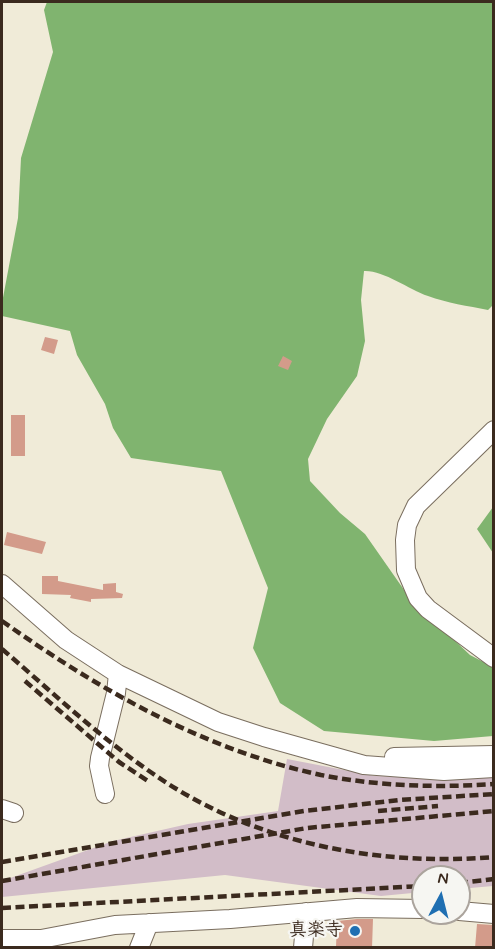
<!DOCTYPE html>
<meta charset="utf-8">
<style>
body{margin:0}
#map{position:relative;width:495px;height:949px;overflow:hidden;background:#f0ebd8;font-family:Mynerve,sans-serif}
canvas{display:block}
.frame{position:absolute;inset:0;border:3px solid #3b2a1e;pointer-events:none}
.north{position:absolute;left:411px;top:865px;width:60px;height:60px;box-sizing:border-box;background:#f6f6f2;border:2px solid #aba49d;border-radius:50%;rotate:7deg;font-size:16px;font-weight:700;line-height:24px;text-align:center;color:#3b2a1e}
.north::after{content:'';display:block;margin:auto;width:21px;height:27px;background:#1f6fb2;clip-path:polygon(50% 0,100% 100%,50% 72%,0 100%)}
</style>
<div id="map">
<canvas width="495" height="949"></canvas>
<div class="frame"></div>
<div class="north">N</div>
</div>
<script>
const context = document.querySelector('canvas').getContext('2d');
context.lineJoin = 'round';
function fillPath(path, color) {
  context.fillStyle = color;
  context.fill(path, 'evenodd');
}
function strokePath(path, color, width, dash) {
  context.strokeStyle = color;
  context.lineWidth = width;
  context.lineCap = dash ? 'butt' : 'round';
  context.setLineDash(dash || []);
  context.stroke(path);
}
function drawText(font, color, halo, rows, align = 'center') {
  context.font = font + ' Mynerve,"Klee One",sans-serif';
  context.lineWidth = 4.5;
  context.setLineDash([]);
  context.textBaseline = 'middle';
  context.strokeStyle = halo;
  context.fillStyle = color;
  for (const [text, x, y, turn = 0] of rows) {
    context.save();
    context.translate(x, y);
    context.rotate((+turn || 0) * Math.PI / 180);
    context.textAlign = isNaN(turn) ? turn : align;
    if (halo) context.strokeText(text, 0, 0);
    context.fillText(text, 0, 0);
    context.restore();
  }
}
const industrial = new Path2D(`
 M 287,759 L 375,776 L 455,778 L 493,773 L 493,886 L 459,889 L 459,877 L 423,877 L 423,892 L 381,896 L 225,875 L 2,897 L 2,881 L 113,841 L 188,824 L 278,811 Z`);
const forest = new Path2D(`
 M 47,2 L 493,2 L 493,305 L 488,310 C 468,306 447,303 428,296 C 408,289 383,270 364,271 L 361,300 L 365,341 L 357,376 L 327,419 L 308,459 L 310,481 L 340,513 L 365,534 L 409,597 L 470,655 L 493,667 L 493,736 L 434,741 L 324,731 L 280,703 L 253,648 L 268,588 L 221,471 L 131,458 L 113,428 L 105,404 L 77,355 L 70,331 L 2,316 L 2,303 L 18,218 L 21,158 L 53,52 L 44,10 Z
 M 493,507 L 493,553 L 477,529 Z`);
const building = new Path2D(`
 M 45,337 L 58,340 L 54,354 L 41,350 Z
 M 283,356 L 292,361 L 288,370 L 278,366 Z
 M 11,415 L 25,415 L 25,456 L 11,456 Z
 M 7,532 L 46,542 L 42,554 L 4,545 Z
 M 42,576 L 58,576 L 58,581 L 103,590 L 103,584 L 116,583 L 116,592 L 123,594 L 122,598 L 91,599 L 91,602 L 70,598 L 71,595 L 42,594 Z
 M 357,919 L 373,919 L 372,948 L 336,947 L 337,921 Z
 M 477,924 L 494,925 L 494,948 L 475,948 Z`);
const minor = new Path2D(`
 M 494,430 L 416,506 L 407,525 L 405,540 L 406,570 L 418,598 L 428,609 L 494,658
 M 2,584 L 66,640 L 118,674 L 218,722 L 264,737 L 364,765 L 444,771 L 494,768
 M 394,757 L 494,755
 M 105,794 L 99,766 L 100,758 L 116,693 L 118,674
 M 2,809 L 14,813
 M 459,911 L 494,914
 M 2,939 L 41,939 L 115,925 L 230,919 L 357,908 L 423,909
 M 139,948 L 149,923
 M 303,948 L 306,912`);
const rail = new Path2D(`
 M 2,621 C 98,689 204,750 321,775 C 377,786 436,788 494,784
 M 2,649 C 51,691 98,736 152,773 C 250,842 375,867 494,857
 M 25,681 L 119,762 L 148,781
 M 378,811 L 438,806
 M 2,862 L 304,811 L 399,800 L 494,794
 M 2,881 L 307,828 L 494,811
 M 459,883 L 494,879
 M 2,908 L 423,886`);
const markers = [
 [355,931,6,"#1f6fb2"]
];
const poiNames = [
 ["真楽寺",343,931]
];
fillPath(industrial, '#d2bdc8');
fillPath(forest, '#80b46f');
fillPath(building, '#d39b8a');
strokePath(minor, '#7a6e5f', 20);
strokePath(minor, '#fff', 18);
strokePath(rail, '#3b2a1e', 4.5, [9, 4.5]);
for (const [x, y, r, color] of markers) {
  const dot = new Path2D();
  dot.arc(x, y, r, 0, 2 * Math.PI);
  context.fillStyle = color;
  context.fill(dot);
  strokePath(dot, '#f6f6f2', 2);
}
drawText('bold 18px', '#3b2a1e', '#f6f6f2', poiNames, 'right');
</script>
